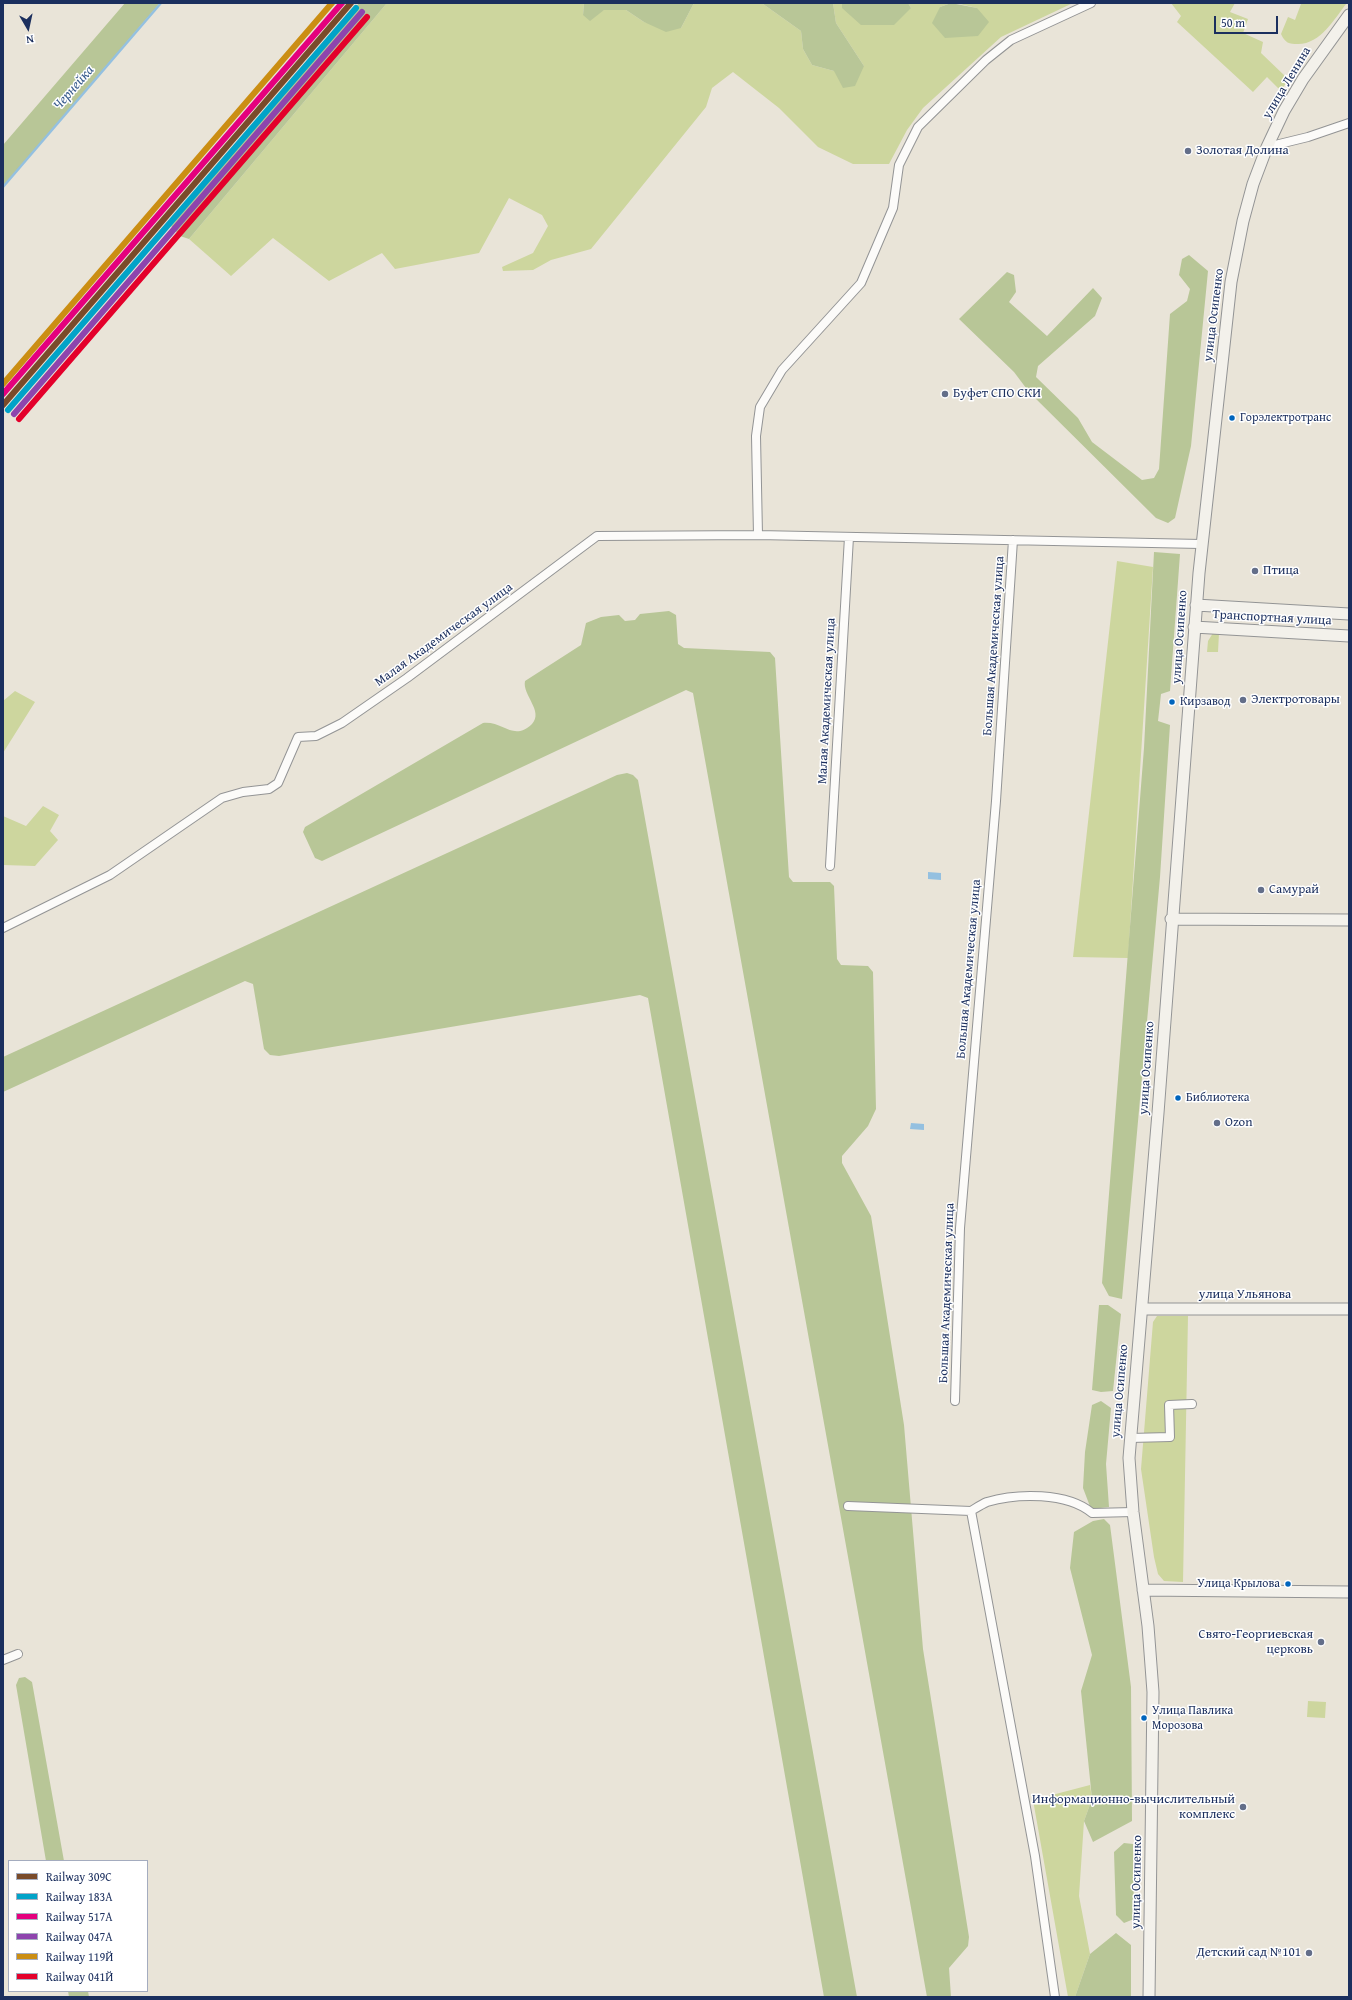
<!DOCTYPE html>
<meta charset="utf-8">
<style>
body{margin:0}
#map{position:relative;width:1352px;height:2000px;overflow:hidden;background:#e9e4d8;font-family:"Gentium Book Plus",serif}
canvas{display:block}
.frame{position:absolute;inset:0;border:4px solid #1b2f5e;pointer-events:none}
.legend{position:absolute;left:8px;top:1860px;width:140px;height:132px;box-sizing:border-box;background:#fff;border:1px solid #a4acbf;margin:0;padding:5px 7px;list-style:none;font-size:12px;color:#1b2f5e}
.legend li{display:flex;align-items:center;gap:8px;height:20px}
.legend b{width:20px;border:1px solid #a4acbf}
.north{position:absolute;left:8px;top:8px;width:40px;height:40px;-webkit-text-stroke:3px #fff;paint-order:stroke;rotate:171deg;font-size:11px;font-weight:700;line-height:16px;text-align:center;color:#1b2f5e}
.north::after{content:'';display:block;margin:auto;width:14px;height:18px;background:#1b2f5e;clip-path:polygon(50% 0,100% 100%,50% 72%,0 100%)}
.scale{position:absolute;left:1214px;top:16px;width:64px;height:18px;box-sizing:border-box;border:2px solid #1b2f5e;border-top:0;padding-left:5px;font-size:12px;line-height:14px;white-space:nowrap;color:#1b2f5e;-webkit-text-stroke:3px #fff;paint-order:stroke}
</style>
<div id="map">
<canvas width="1352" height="2000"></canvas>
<div class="frame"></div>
<ul class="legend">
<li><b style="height:5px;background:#7a4b2a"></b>Railway 309С</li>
<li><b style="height:5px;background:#01a3c8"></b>Railway 183А</li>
<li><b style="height:5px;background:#e5007d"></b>Railway 517А</li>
<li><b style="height:5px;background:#8e44ad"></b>Railway 047А</li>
<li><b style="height:5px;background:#cb8e13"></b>Railway 119Й</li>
<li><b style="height:5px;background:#e4002b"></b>Railway 041Й</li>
</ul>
<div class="north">N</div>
<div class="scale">50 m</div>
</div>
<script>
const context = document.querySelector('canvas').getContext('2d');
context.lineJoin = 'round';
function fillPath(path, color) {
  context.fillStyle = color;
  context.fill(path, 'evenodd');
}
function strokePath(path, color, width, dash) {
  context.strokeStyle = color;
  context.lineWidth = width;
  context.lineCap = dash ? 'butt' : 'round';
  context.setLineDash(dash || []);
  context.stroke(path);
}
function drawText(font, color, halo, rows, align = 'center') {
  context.font = font + ' "Gentium Book Plus",serif';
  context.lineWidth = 3;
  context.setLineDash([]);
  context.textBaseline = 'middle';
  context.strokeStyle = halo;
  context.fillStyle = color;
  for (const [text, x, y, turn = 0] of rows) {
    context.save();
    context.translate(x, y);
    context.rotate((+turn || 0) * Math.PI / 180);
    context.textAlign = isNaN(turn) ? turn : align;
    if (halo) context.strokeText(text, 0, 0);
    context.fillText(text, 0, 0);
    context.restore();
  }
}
const green = new Path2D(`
 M 387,3 L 584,3 L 583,15 L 604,10 L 626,10 L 644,22 L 681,28 L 694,3 L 757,3 L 763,4 L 801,31 L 803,49 L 812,65 L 834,71 L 864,66 L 836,23 L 833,3 L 842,3 L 843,8 L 911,8 L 908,3 L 951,3 L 940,7 L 977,8 L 955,3 L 1073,3 L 1001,37 L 923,108 L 907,130 L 889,164 L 853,164 L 818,147 L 779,108 L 733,72 L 712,88 L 706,107 L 591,249 L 551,260 L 533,270 L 503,271 L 502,267 L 533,253 L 548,226 L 542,215 L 509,198 L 479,253 L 395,269 L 382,253 L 329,281 L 273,238 L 231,276 L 189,239 Z
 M 1171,3 L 1235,3 L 1230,12 L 1248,19 L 1243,33 L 1263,42 L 1261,53 L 1285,76 L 1286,83 L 1281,91 L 1267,77 L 1253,92 L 1177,22 L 1181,16 Z
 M 1300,3 L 1347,3 C 1334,19 1321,44 1298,44 C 1289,44 1285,43 1281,34 L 1288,17 L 1295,20 L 1301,4 Z
 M 1117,561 L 1153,567 L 1128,958 L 1073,957 Z
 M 1213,633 L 1219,633 L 1218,652 L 1207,652 L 1208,641 Z
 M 15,691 L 35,702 L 3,753 L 3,701 Z
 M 43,806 L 59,815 L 50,831 L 58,840 L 35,866 L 3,865 L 3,816 L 26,826 Z
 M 1157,1316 L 1188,1316 L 1183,1582 L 1164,1581 L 1158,1574 L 1154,1557 L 1141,1469 L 1153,1322 Z
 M 1308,1701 L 1326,1702 L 1325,1718 L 1307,1717 Z
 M 1090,1785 L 1092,1799 L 1084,1821 L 1079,1896 L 1090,1954 L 1075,1997 L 1068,1997 L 1033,1800 Z`);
const forest = new Path2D(`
 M 125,3 L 160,3 L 3,187 L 3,145 Z
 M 359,3 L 387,3 L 189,239 L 180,236 L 171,226 Z
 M 584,3 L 694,3 L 681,28 L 666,32 L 644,22 L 626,10 L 604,10 L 590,21 L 583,15 Z
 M 757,3 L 833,3 L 836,23 L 864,66 L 855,86 L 843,88 L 834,71 L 812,65 L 803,49 L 801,31 L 763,4 Z
 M 842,3 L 908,3 L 911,8 L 894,25 L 861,25 L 842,8 Z
 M 951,3 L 977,8 L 989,22 L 978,36 L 945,38 L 932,23 L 940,7 Z
 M 1189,255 L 1208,271 L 1191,446 L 1175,518 L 1168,523 L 1156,518 L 1029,392 L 1014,372 L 959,319 L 1007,272 L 1014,275 L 1016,292 L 1009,302 L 1047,336 L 1093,288 L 1102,298 L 1095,316 L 1038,366 L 1036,377 L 1078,418 L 1092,442 L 1142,480 L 1154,478 L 1159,469 L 1170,314 L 1187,301 L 1190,289 L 1179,275 L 1182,259 Z
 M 1154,552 L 1180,554 L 1170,691 L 1161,694 L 1158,721 L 1170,725 L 1160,877 L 1122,1299 L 1109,1296 L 1102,1283 L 1144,748 Z
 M 669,611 L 676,615 L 678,644 L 684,648 L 770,652 L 775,658 L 789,877 L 793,882 L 830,882 L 834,886 L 837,959 L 841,965 L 868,966 L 873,972 L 876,1109 L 868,1126 L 842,1156 L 842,1163 L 871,1216 L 904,1425 L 923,1649 L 969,1937 L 968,1946 L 949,1968 L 951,1997 L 927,1997 L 693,693 L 686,690 L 322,861 L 315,858 L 303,832 L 305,827 L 483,723 C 504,721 513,742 532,724 C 544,711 522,695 525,681 L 581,645 L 586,623 L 601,617 L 619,615 L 625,621 L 635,620 L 640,614 Z
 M 627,773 L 633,775 L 638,780 L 857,1997 L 824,1997 L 648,998 L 640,995 L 279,1056 L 270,1055 L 264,1049 L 253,984 L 245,981 L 3,1092 L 3,1057 L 617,775 Z
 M 1099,1305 L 1108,1305 L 1121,1314 L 1113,1391 L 1101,1392 L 1092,1390 Z
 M 1101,1401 L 1111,1408 L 1106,1464 L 1109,1507 L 1091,1509 L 1083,1488 L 1085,1452 L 1092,1405 Z
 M 1104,1519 L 1110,1525 L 1131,1687 L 1132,1821 L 1093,1842 L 1084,1821 L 1092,1799 L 1081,1691 L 1092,1655 L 1070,1568 L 1074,1532 L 1093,1521 Z
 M 25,1677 L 32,1682 L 64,1861 L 46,1861 L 16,1685 L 19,1678 Z
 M 1124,1843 L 1133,1844 L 1134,1919 L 1124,1923 L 1116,1915 L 1114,1852 Z
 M 1116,1933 L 1131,1945 L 1131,1997 L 1075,1997 L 1090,1954 Z
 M 68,1991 L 88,1991 L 89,1997 L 69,1997 Z`);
const water = new Path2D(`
 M 928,872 L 941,873 L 941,880 L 928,879 Z
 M 911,1123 L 924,1124 L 924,1130 L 910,1129 Z`);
const stream = new Path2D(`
 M 3,187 L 161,3`);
const street = new Path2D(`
 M 1267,147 L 1308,137 L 1349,123
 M 758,535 L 756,436 L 760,407 L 782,370 L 861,283 L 893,208 L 899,165 L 918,127 L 986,60 L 1011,40 L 1091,3
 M 830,866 L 849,537
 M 3,928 L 110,875 L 222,798 L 243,792 L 269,789 L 278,783 L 298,737 L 316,736 L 342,723 L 407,678 L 597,536 L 758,535 L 1201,544
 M 955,1401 L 960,1228 L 996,801 L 1013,540
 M 1130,1438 L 1170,1437 L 1169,1405 L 1192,1404
 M 848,1506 L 971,1511
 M 3,1660 L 18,1654
 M 1055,1997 L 1035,1856 L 971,1511 C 976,1508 982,1504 987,1502 C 1017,1493 1067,1492 1092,1513 L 1133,1512`);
const secondary = new Path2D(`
 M 1196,605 L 1349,614
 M 1194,627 L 1349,636
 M 1171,919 L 1349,920
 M 1142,1309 L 1349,1309
 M 1143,1590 L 1349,1592
 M 1149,1997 L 1153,1692 L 1148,1626 L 1133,1512 L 1129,1458 L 1158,1113 L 1199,573 L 1231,282 L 1243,221 L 1253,184 L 1267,147 L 1284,111 L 1303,79 L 1349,15`);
const rail1 = new Path2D(`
 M 3,405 L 351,3`);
const rail2 = new Path2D(`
 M 8,410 L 356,8`);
const rail3 = new Path2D(`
 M 3,394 L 342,3`);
const rail4 = new Path2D(`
 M 14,414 L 362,12`);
const rail5 = new Path2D(`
 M 3,384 L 332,3`);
const rail6 = new Path2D(`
 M 19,419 L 367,17`);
const markers = [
 [1188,151,4,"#636e89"],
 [945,394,4,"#636e89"],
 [1232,418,3.5,"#0065bd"],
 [1255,571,4,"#636e89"],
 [1243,700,4,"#636e89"],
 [1172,702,3.5,"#0065bd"],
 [1261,890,4,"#636e89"],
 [1178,1098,3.5,"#0065bd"],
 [1217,1123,4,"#636e89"],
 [1288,1584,3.5,"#0065bd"],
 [1321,1642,4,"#636e89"],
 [1144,1718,3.5,"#0065bd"],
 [1243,1807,4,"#636e89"],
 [1309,1953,4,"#636e89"]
];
const busNames = [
 ["Горэлектротранс",1240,418],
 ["Кирзавод",1180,702],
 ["Библиотека",1186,1098],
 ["Улица Крылова",1280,1584,"right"],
 ["Улица Павлика",1152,1711],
 ["Морозова",1152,1726]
];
const streetNames = [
 ["улица Ленина",1287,83,-59],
 ["улица Осипенко",1214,315,-83],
 ["Транспортная улица",1272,618,3],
 ["Малая Академическая улица",444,635,-36],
 ["улица Осипенко",1180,637,-86],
 ["Большая Академическая улица",994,646,-86],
 ["Малая Академическая улица",827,701,-87],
 ["Большая Академическая улица",969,969,-85],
 ["улица Осипенко",1147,1068,-86],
 ["Большая Академическая улица",947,1293,-88],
 ["улица Ульянова",1245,1295],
 ["улица Осипенко",1120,1391,-85],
 ["улица Осипенко",1137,1882,-89]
];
const poiNames = [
 ["Золотая Долина",1196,151],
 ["Буфет СПО СКИ",953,394],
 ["Птица",1263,571],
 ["Электротовары",1251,700],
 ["Самурай",1269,890],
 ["Ozon",1225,1123],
 ["Свято-Георгиевская",1313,1635,"right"],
 ["церковь",1313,1650,"right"],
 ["Информационно-вычислительный",1235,1800,"right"],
 ["комплекс",1235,1815,"right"],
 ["Детский сад №101",1301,1953,"right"]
];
const waterNames = [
 ["Чернейка",74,88,-49]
];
fillPath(green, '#cdd69e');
fillPath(forest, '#b8c697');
fillPath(water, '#94c0e0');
strokePath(stream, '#94c0e0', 2.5);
strokePath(street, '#939495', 10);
strokePath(secondary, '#939495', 13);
strokePath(street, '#fcfbf9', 8);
strokePath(secondary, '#f3f1eb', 11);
strokePath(rail1, '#7a4b2a', 6);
strokePath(rail2, '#01a3c8', 6);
strokePath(rail3, '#e5007d', 6);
strokePath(rail4, '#8e44ad', 6);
strokePath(rail5, '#cb8e13', 6);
strokePath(rail6, '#e4002b', 6);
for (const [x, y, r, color] of markers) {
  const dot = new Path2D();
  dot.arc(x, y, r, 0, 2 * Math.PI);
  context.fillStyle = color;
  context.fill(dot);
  strokePath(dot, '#fff', 1.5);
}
drawText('12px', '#1b2f5e', '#fff', busNames, 'left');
drawText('13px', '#1b2f5e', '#fff', streetNames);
drawText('13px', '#1b2f5e', '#fff', poiNames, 'left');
drawText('italic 14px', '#395c8d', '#fff', waterNames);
</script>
